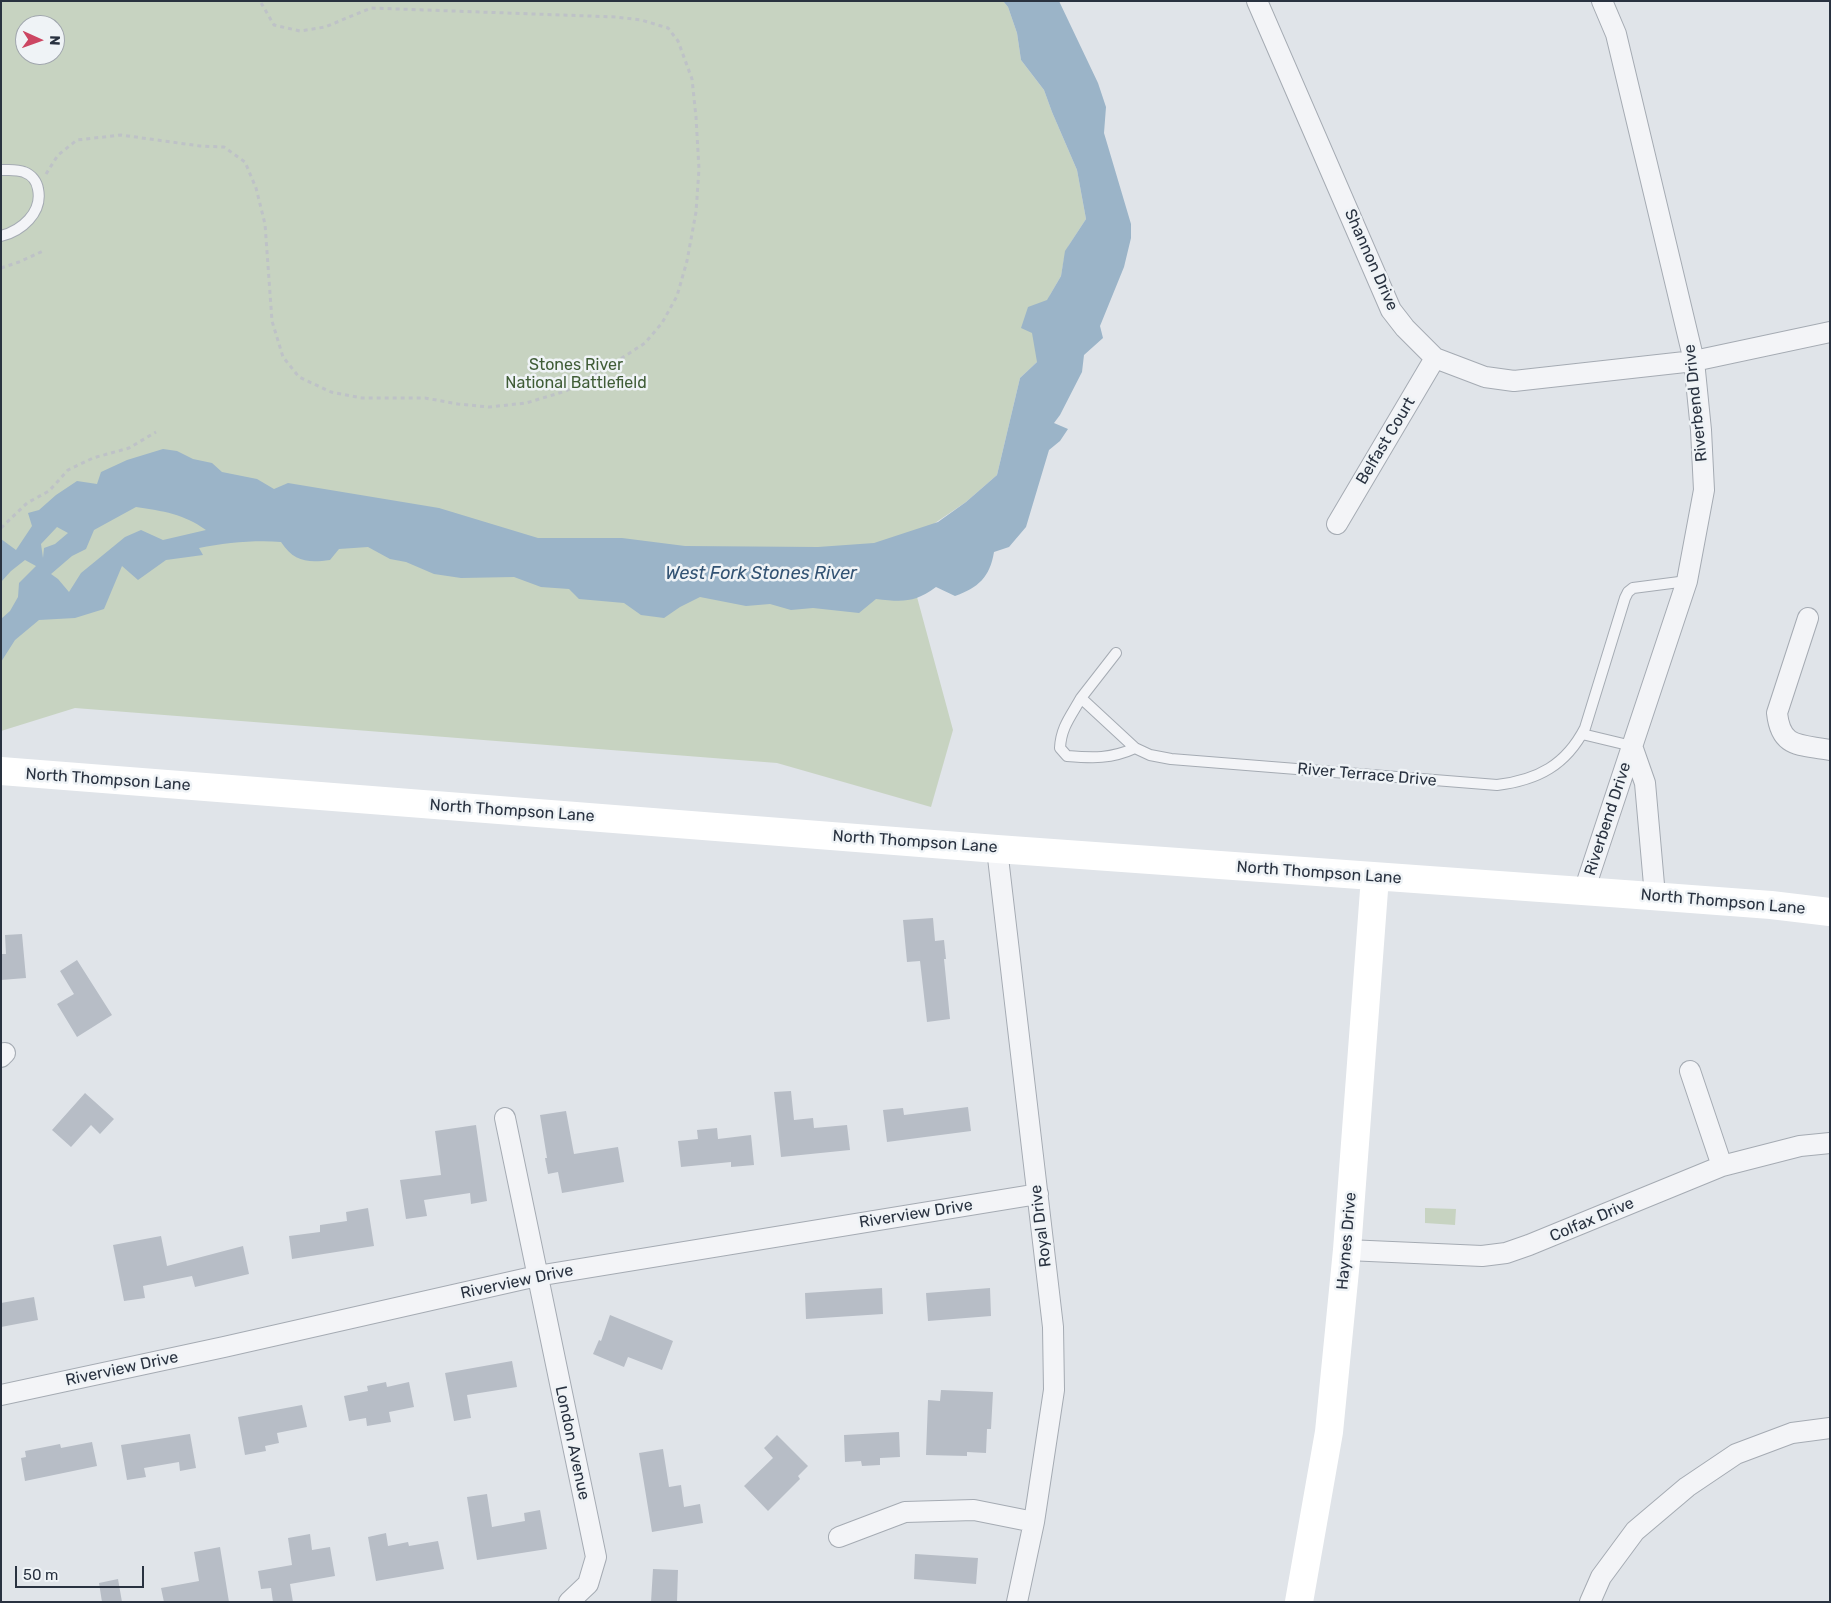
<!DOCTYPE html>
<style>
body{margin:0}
#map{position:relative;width:1831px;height:1603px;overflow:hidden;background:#e0e4e9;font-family:Rubik,sans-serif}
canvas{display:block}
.frame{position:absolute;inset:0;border:2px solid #293240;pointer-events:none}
.north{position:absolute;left:15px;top:15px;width:50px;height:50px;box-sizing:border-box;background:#eff3f6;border:1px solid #a0a6ad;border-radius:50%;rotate:92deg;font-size:14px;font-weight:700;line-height:20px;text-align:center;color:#293240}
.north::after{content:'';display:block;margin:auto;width:18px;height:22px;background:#cc4662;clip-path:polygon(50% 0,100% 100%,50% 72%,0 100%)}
.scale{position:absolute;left:15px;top:1566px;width:129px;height:22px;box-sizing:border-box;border:2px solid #293240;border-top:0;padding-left:6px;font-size:15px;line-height:18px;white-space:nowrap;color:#293240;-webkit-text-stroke:4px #eff3f6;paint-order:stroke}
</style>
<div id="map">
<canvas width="1831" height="1603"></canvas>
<div class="frame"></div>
<div class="north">N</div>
<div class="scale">50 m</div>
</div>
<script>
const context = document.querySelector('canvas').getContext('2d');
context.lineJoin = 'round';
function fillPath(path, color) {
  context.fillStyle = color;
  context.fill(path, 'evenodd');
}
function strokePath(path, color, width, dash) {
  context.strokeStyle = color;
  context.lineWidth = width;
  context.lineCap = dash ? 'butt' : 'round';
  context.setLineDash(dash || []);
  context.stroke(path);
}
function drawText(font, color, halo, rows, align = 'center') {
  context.font = font + ' Rubik,sans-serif';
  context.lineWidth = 5;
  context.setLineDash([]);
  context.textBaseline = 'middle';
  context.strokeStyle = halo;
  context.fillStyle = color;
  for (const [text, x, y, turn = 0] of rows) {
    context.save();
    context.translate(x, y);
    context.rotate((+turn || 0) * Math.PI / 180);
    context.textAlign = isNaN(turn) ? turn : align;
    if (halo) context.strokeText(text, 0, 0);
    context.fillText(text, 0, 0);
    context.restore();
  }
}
const green = new Path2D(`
 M 1,1 L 1003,1 L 1008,7 L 1017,33 L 1021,60 L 1044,90 L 1052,112 L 1077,170 L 1086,219 L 1069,245 L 1064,259 L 1061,276 L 1050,295 L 1037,362 L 1020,378 L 997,475 L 966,502 L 935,523 L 904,549 L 953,730 L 931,807 L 777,763 L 75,708 L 1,731 ZM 25,25 L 55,25 L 55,55 L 25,55 Z
 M 1425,1208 L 1456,1209 L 1455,1225 L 1425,1223 Z`);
const water = new Path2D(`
 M 1003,1 L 1059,1 L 1098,83 L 1106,107 L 1104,133 L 1131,224 L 1131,238 L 1124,267 L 1100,326 L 1103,338 L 1084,355 L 1082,372 L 1060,415 L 1054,423 L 1068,429 L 1060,441 L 1049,450 L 1026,527 L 1009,547 L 994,552 C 990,577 978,588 955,596 L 936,587 C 914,603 903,602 876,599 L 859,613 L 813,608 L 791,610 L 770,604 L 746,606 L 700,597 L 680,607 L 664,618 L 641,615 L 624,603 L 579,599 L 569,589 L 541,587 L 514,577 L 461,578 L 434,574 L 406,562 L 390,559 L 368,547 L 339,549 L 330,560 C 308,563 294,562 281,542 C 254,540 225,543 199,548 L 203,555 L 166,560 L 138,580 L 122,566 L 104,609 L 75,618 L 39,620 L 15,640 L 1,662 L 1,619 L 10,611 L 18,597 L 19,583 L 36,566 L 25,560 L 11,571 L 1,582 L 1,539 L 16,550 L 32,526 L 28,513 L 39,510 L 56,495 L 77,481 L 97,484 L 101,472 L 127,460 L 163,449 L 177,451 L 193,459 L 212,463 L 222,472 L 257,479 L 274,489 L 288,483 L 439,508 L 538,538 L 622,538 L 685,546 L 818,547 L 874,543 L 938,522 L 966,502 L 997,475 L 1020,378 L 1037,362 L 1032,333 L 1021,328 L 1028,307 L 1047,300 L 1061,276 L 1065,251 L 1086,219 L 1077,170 L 1052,112 L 1044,90 L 1021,60 L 1017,33 L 1008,7 ZM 136,507 C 163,511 184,514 206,530 L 163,540 L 141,530 L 125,537 L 81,573 L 69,592 L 58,579 L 51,574 L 72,556 L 86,549 L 94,530 ZM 57,527 L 68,533 L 55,544 L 44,548 L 43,558 L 41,544 Z`);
const building = new Path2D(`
 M 933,918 L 935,941 L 944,940 L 946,959 L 944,959 L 950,1019 L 927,1022 L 920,961 L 907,962 L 903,920 Z
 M 22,934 L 26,978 L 1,980 L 1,954 L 6,954 L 5,935 Z
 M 77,960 L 112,1015 L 77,1037 L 57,1004 L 74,994 L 60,971 Z
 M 791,1091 L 794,1120 L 813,1118 L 814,1128 L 847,1125 L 850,1150 L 781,1157 L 774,1092 Z
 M 85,1093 L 114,1119 L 100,1134 L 91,1125 L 71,1147 L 52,1130 Z
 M 968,1107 L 971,1131 L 887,1142 L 883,1110 L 903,1108 L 904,1115 Z
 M 566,1111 L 574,1154 L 618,1147 L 624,1182 L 562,1193 L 558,1172 L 548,1174 L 545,1158 L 547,1158 L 540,1115 Z
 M 476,1125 L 487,1201 L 471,1204 L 470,1193 L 424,1200 L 427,1216 L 406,1219 L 400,1180 L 441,1175 L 435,1131 Z
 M 717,1128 L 718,1139 L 751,1135 L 754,1165 L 731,1167 L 731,1162 L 681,1167 L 678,1141 L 698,1139 L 697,1130 Z
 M 368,1208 L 374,1246 L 292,1259 L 289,1236 L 320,1232 L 320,1225 L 347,1221 L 346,1212 Z
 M 161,1236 L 167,1266 L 243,1246 L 249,1274 L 195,1287 L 192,1276 L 143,1286 L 145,1298 L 124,1301 L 113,1245 Z
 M 882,1288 L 883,1314 L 806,1319 L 805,1293 Z
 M 990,1288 L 991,1316 L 928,1321 L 926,1293 Z
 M 34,1297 L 38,1320 L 1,1327 L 1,1303 Z
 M 610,1315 L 673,1341 L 662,1370 L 628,1357 L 624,1367 L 593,1354 L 599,1340 L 601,1341 Z
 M 512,1361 L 517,1387 L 467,1395 L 471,1418 L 454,1421 L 445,1373 Z
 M 386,1382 L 387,1387 L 409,1382 L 414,1407 L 389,1412 L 391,1422 L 367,1426 L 366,1418 L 349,1421 L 344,1396 L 368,1391 L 367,1386 Z
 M 941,1390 L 993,1392 L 991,1429 L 987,1429 L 986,1453 L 967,1452 L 967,1456 L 926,1455 L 928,1400 L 940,1401 Z
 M 302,1405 L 307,1427 L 277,1433 L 279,1443 L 265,1446 L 266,1451 L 245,1455 L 238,1417 Z
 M 899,1432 L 900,1457 L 880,1458 L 880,1465 L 862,1466 L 861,1461 L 845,1462 L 844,1435 Z
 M 190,1434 L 196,1468 L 180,1471 L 179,1462 L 144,1468 L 146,1477 L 127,1480 L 121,1445 Z
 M 777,1435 L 808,1466 L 798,1476 L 800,1479 L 768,1511 L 744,1486 L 773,1458 L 764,1448 Z
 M 92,1442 L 97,1466 L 25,1481 L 21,1458 L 26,1457 L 25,1451 L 60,1444 L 61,1448 Z
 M 663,1449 L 669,1487 L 681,1485 L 684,1507 L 700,1504 L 703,1523 L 652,1532 L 639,1453 Z
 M 487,1494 L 492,1527 L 525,1521 L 524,1513 L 540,1510 L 547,1549 L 477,1560 L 467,1497 Z
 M 386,1533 L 388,1546 L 408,1542 L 409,1546 L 438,1541 L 444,1569 L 376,1581 L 368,1537 Z
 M 310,1534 L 312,1550 L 330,1547 L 335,1576 L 290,1584 L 293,1602 L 273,1602 L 271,1588 L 261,1589 L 258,1571 L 292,1565 L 288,1538 Z
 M 220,1547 L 229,1602 L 164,1602 L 161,1588 L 199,1581 L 194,1552 Z
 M 915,1554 L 978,1558 L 976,1584 L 914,1579 Z
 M 653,1569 L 678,1570 L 677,1602 L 651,1602 Z
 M 118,1579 L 122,1602 L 102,1602 L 99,1583 Z`);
const path = new Path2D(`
 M 46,174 L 58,155 L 77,140 L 121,135 L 200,146 L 224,147 L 245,162 L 256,188 L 265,224 L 272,321 L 283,357 L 299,377 L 331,392 L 362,398 L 425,398 L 458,404 L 489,407 L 526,403 L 566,391 L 605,369 L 645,343 L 662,323 L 677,296 L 687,261 L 696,212 L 699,169 L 696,117 L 692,79 L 678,41 L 668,28 L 641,20 L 616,17 L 371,8 L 325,27 L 300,31 L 274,25 L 260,1
 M 1,268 L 19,262 L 43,251
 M 1,528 L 27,503 L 49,491 L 68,470 L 93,458 L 129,448 L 156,432`);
const lane = new Path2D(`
 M 1,170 C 9,170 17,169 24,172 C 32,175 37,182 38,189 C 43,213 21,231 1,236
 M 1116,653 L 1081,698 L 1135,748 L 1150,755 L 1171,759 L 1497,785 C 1538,780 1566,765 1585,728 L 1625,598 L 1628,592 L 1633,588 L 1687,581
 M 1081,698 C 1071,716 1061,727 1060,748 L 1067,756 C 1093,758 1111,759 1135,748
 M 1582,734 L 1632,746`);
const street = new Path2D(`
 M 1257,1 L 1391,310 L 1405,328 L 1435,358 L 1485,377 L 1514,381 L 1694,361 L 1830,332
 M 1337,524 L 1435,358
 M 1808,618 L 1777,713 C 1781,749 1800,744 1830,750
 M 1632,746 L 1645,783 L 1655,896
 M 997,849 L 1053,1327 L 1054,1390 L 1034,1522 L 1017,1602
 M 1584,891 L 1687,581 L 1704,490 L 1701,430 L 1694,361 L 1616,34 L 1602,1
 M 1,1057 L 5,1053
 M 1690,1071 L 1722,1166
 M 505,1118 L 596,1557 L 588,1584 L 569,1602
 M 1347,1250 L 1482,1256 L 1506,1253 L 1529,1245 L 1722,1166 L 1800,1146 L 1830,1143
 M 1,1395 L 224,1347 L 537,1276 L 1038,1194
 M 839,1537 L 905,1512 L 974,1510 L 1034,1522
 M 1590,1602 L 1601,1577 L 1635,1531 L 1687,1487 L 1736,1454 L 1792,1433 L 1830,1428`);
const secondary = new Path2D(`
 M 1,771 L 997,849 L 1624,894 L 1771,905 L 1830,912
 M 1299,1602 L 1329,1432 L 1347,1250 L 1375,877`);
const streetNames = [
 ["Shannon Drive",1371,260,66],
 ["Riverbend Drive",1696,403,-96],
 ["Belfast Court",1386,441,-59],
 ["River Terrace Drive",1367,775,5],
 ["North Thompson Lane",108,780,4],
 ["North Thompson Lane",512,811,4],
 ["Riverbend Drive",1608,819,-72],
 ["North Thompson Lane",915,842,4],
 ["North Thompson Lane",1319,873,4],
 ["North Thompson Lane",1723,902,5],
 ["Riverview Drive",916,1214,-9],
 ["Colfax Drive",1592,1220,-23],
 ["Royal Drive",1041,1226,-97],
 ["Haynes Drive",1347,1241,-85],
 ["Riverview Drive",517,1282,-12],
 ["Riverview Drive",122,1369,-12],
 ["London Avenue",572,1443,78]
];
const parkNames = [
 ["Stones River",576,365],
 ["National Battlefield",576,383]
];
const waterNames = [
 ["West Fork Stones River",761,574]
];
fillPath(green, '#c7d3c1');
fillPath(water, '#9bb4c8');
fillPath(building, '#b7bdc6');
strokePath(lane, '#a5abb3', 12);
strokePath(street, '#a5abb3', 22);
strokePath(path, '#bec2c7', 3, [4, 4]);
strokePath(lane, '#f3f4f7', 10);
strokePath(street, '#f3f4f7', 20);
strokePath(secondary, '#fff', 28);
drawText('16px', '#293240', '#eff3f6', streetNames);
drawText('16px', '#3f5c36', '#eff3f6', parkNames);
drawText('italic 18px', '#335373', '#eff3f6', waterNames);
</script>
